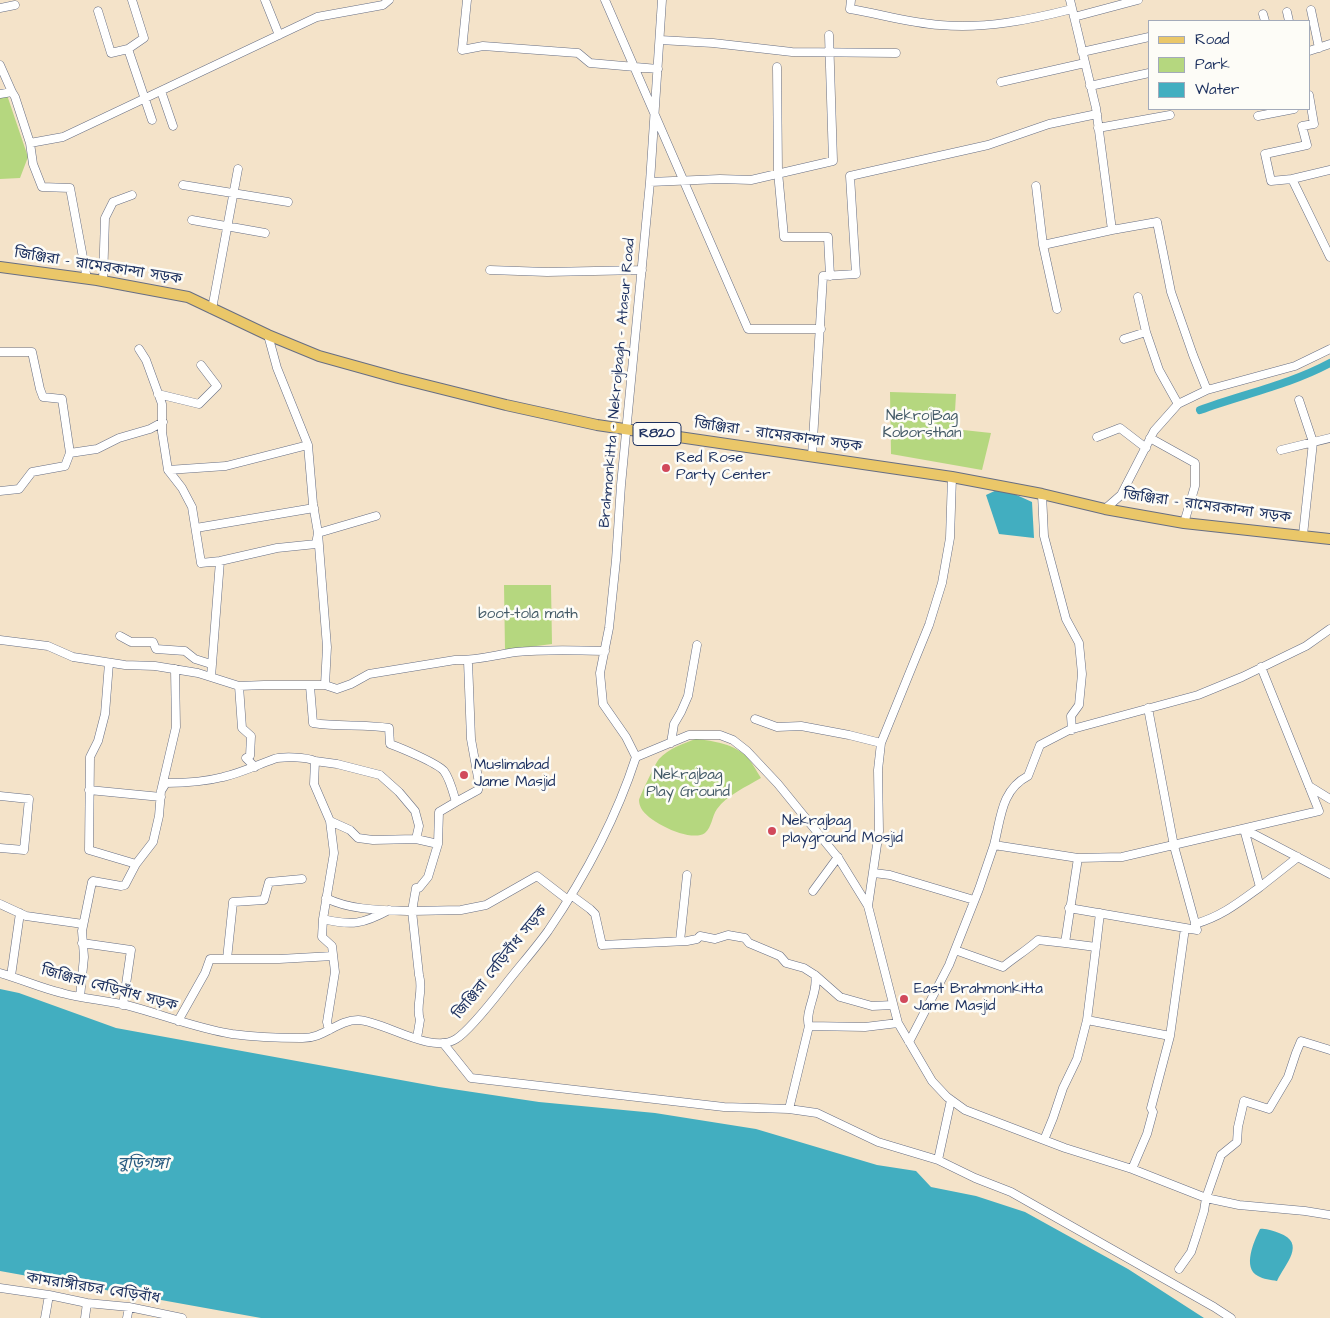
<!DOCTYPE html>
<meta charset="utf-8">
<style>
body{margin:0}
#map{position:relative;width:1330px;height:1318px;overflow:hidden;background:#f4e3c9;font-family:"Architects Daughter",sans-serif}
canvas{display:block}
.legend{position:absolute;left:1148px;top:20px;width:162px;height:90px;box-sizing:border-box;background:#fdfcf7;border:1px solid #a3aaba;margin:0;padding:6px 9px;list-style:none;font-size:15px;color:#1b2f5e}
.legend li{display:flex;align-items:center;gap:10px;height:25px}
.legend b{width:25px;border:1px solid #a3aaba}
</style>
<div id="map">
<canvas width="1330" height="1318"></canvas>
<ul class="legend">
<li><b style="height:6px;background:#eac769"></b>Road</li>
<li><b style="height:14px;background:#b5d77f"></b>Park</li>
<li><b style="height:14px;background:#42aec0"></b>Water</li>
</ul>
</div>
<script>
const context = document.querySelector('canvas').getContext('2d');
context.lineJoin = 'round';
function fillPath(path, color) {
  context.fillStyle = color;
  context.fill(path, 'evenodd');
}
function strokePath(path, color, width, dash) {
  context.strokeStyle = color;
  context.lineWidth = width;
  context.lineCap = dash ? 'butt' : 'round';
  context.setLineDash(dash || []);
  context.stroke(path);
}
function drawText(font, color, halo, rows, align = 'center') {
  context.font = font + ' "Architects Daughter","Noto Sans Bengali",sans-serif';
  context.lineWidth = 5;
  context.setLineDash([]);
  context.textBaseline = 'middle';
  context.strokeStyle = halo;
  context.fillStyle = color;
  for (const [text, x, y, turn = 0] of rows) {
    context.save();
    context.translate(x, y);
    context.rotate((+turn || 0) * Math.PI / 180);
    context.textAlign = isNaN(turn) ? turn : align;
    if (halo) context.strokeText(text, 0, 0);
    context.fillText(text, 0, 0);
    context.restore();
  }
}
const green = new Path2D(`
 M 7,95 L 28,157 L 20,178 L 0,179 L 0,96 Z
 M 890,392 L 956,394 L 954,429 L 991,433 L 982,470 L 891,454 Z
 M 504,585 L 551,585 L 552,644 L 505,650 Z
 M 696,739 C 714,741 735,744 748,758 C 753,764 757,772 761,778 C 746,787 727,795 717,809 C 712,816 712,827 705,833 C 691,843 648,822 641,808 C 640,806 639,803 639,800 C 640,796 656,762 659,759 C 668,749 684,743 696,739 Z`);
const water = new Path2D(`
 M 1001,488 L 1032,502 L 1034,538 L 999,534 L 986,495 Z
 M 0,989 L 19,993 L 116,1028 L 439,1087 L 539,1102 L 655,1113 L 756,1129 L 877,1165 L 916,1171 L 931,1187 L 976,1196 L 1025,1212 L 1128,1269 L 1204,1318 L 261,1318 L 0,1271 Z
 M 1260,1229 C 1266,1228 1273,1231 1279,1233 C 1307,1243 1285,1264 1277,1281 C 1271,1280 1263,1279 1258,1276 C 1242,1268 1254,1241 1260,1229 Z`);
const canal = new Path2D(`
 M 1200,410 C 1243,394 1289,385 1330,363`);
const minor = new Path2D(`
 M 265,0 L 279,35
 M 467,0 L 462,50 L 483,46 L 578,53 L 590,63 L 658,69
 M 605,0 L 748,329 L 821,329
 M 851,0 L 850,9 C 880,14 910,23 940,25 C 986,29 1029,20 1072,9
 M 1070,0 L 1096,108 L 1112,230 L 1157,222 L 1171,292 L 1193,355 L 1207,390
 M 0,8 L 15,5
 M 1311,10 L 1319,48
 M 98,11 L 111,53 L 128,49 L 144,38 L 132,0
 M 1287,12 L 1289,21
 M 1263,14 L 1265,21
 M 1074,17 L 1138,0
 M 660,40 L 713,43 L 792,52 L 896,53
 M 128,49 L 152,120
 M 1309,51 L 1330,44
 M 1082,52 L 1149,37
 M 0,65 L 12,92
 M 777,67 L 778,172 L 784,237 L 828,237 L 830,276
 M 1001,82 L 1085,63
 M 1090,86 L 1149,73
 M 161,91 L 173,126
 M 0,94 L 12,92 L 15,97 L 30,143 L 63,137 L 317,17 L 383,5 L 389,0
 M 1258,116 L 1294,109
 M 1098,128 L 1170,115
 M 30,143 L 33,164 L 42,187 L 70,188 L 87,279
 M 1330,170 L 1292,179 L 1330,257
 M 1292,179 L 1271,181 L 1265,154 L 1307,145 L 1302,126 L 1314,124 L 1309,95
 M 650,182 L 720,179 L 751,180 L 833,161 L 829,35
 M 183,185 L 288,202
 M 1036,186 L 1043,245 L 1112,230
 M 192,220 L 265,233
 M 1043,245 L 1057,309
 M 490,270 L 547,272 L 642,270
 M 103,281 L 105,218 L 113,202 L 132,195
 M 1138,297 L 1146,332
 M 212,309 L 238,169
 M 1124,339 L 1146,332 L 1159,370 L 1178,404
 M 139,349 L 146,360 L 162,404 L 162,432 L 168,470 L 226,466 L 308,445
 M 0,352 L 32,352 L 40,389 L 43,397 L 62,399 L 70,453
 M 158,394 L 199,404 L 217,386 L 201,365
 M 1299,400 L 1313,442 L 1303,535
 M 1097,437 L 1120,428 L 1146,448
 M 1150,438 L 1195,463 L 1195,486 L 1184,523
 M 1281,450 L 1330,438
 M 812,456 L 823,276 L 856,274 L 850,176 L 988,145 L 1049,124 L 1097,114
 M 168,470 L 182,488 L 192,507 L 201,563 L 220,561 L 277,548 L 316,544 L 318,533 L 376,516
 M 0,491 L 19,489 L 32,472 L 65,466 L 70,453 L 97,449 L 119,438 L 150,429 L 163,422
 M 1042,494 L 1044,536 L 1066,619 L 1079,643 L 1082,674 L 1079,705 L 1071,716 L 1072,730
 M 1105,509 L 1121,495 L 1154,431 L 1178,404 L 1207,390 L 1295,366 L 1330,349
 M 196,528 L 314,508
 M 120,636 L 131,642 L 153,642 L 156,649 L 185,651 L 195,659 L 211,664
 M 0,640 L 48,646 L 73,657 L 125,665 L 155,666 L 198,673 L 239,686 L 264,685 L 325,685 L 327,647 L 318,533 L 313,504 L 308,445 L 277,368 L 268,335
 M 211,677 L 220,561
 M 325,685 L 337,689 L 351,684 L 369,674 L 455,660 C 475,661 495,655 516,652 C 546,649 575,650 605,651
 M 239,686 L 242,728 L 251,736 L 250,756 L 246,758 L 255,767
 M 310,686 L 313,723 C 338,727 364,724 389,728 L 390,744 C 401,748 437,763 444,771 C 450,779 453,792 456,802 L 478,790 L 479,783 L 471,739 L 468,661
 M 755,719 L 777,727 L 801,726 L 849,735 L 881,743
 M 671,743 L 674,724 L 681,712 L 688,696 L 697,645
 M 636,757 L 626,737 L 603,704 L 600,673 L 609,628 L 616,560 L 621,485 L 650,182 L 662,0
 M 315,761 L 337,764 L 380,775 L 399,792 L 415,811 L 419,826 L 416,839
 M 1309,786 L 1330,799
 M 89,790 L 161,797
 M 161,791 L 166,783 C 185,783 204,782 223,777 C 241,773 257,765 274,759 C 282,756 307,757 315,761 L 314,784 L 330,821 L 334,853 L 323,919
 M 0,796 L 29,799 L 24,850 L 0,848
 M 330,821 L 350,830 L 358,838 L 373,840 L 416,839 L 438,844 L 439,812 L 456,802
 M 1244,829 L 1330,874
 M 994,845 C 1001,818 1001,790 1028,776 L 1040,745 L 1069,730 L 1198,695 L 1242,677 L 1306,646 L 1330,629
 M 1078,858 L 1065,943 L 1096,947 L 1100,913
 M 136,864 L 153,842 L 159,816 L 161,791 L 176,727 L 175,669
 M 874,873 L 890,875 L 974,900
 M 1260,887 L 1298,857
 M 813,891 L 838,857
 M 571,895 L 590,909 L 595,914 L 602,945 L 687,941 L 697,939 L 700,936 L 715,939 L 728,935 L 745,938 L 749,943 L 780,956 L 786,963 L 804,968 L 815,975 C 819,992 804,1012 809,1026 L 865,1027 L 898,1023
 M 326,898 C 352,911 384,910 412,911 L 416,888 L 419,888 L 428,877 L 438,844
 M 0,904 L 26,916 L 83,924
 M 868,906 L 879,831 L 878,770 L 881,743 L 929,625 L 942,583 L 950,538 L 952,477
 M 1069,908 L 1197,930 L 1174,846 L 1148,708
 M 1195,924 C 1222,916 1238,903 1260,887 L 1244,829
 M 680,941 L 687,875
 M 82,943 L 131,950 L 123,1005
 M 955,950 L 1003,967 C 1015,957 1027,950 1038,940 L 1065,943
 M 227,959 L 233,902 L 264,900 L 269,882 L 302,879
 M 0,973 C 21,979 41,988 62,993 C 83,999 105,1000 126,1005 C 161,1014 195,1028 232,1034 C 254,1037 278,1038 301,1038 C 324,1039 337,1020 358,1020 C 384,1021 431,1055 456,1039 C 470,1030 494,999 505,985 C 519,967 535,949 548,931 C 584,878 616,819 636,757 L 689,735 L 720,735 L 733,740 L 747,751 L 778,784 L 839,859 L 868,906 L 898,1023 L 932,1081 L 947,1097 L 965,1110 L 1065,1148 L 1132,1169 L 1206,1198 L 1239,1205 L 1305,1211 L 1330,1215
 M 815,975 L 840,997 L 872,1006 L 893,1005
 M 11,976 L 20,913
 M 80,997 L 84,957 L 82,931 L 92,882 L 93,881 L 121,886 L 125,885 L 136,864 L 89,850 L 90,757 L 98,741 L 105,714 L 109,663
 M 1087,1020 L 1096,947
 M 178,1021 L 205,973 L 210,959 L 279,959 L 333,956
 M 329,1030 L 327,1022 L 335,972 L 332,946 L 322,937 L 323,919 C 352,926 363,924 389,910
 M 417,1038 L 420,1020 C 415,1006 424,991 419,975 L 412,911 L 461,910 L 486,905 L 537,876 L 568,900
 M 909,1042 L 949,965 L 979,889 L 994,845 L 1078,858 L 1122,857 L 1319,811 L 1261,667
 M 443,1043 L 471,1078 L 724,1107 L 789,1109 L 817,1113 L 878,1142 L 938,1160 L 951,1100
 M 789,1109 L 809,1026
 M 1044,1140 L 1053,1118 L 1063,1088 L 1077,1059 L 1087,1020 L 1170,1036
 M 938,1160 L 975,1178 L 1011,1192 L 1214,1307 L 1231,1318
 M 1132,1169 L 1147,1134 L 1153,1112 L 1151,1108 L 1170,1036 L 1185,928
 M 1179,1269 L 1191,1252 L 1196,1237 L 1204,1211 L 1206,1198 L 1221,1155 L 1237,1142 L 1238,1127 L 1244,1101 L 1269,1109 L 1288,1077 L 1296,1053 L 1301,1041 L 1330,1050
 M 0,1288 L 49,1295 L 87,1303 L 129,1307 L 182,1318
 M 45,1318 L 49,1295
 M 85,1318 L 87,1303
 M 127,1318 L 129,1307`);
const major = new Path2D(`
 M 0,267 L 97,280 L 188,297 L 268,335 L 319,356 L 398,378 L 506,405 L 597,425 L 952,477 L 1042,494 L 1105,509 L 1184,523 L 1330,539`);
const markers = [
 [666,468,5,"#d1495b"],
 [464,775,5,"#d1495b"],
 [772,831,5,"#d1495b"],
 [904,999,5,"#d1495b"]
];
const shields = [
 [657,434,48]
];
const shieldNames = [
 ["R820",657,434]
];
const streetNames = [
 ["জিঞ্জিরা - রামেরকান্দা সড়ক",98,267,9],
 ["Brahmonkitta - Nekrojbagh - Atasur Road",618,383,-85],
 ["জিঞ্জিরা - রামেরকান্দা সড়ক",778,436,8],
 ["জিঞ্জিরা - রামেরকান্দা সড়ক",1207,507,8],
 ["জিঞ্জিরা বেড়িবাঁধ সড়ক",501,963,-51],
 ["জিঞ্জিরা বেড়িবাঁধ সড়ক",109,989,15],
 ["কামরাঙ্গীরচর বেড়িবাঁধ",93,1289,9]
];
const parkNames = [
 ["NekrojBag",922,417],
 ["Koborsthan",922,434],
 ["boot-tola math",528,615],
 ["Nekrajbag",688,776],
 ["Play Ground",688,793]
];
const poiNames = [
 ["Red Rose",676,459],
 ["Party Center",676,476],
 ["Muslimabad",474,766],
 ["Jame Masjid",474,783],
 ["Nekrajbag",782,822],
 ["playground Mosjid",782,839],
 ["East Brahmonkitta",914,990],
 ["Jame Masjid",914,1007]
];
const waterNames = [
 ["বুড়িগঙ্গা",143,1165]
];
fillPath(green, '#b5d77f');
fillPath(water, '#42aec0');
strokePath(canal, '#42aec0', 8);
strokePath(minor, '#676e83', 9);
strokePath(major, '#676e83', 12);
strokePath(minor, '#fff', 8);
strokePath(major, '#eac769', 10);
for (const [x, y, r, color] of markers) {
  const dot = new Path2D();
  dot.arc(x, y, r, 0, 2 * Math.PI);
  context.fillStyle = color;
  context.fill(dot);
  strokePath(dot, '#fdfcf7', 2);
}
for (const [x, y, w] of shields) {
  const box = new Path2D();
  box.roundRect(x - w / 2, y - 11.5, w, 23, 4);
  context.fillStyle = '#fdfcf7';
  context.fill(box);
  strokePath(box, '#1b2f5e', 1);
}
drawText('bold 14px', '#1b2f5e', null, shieldNames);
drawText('15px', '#1b2f5e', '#fdfcf7', streetNames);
drawText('15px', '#425966', '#fdfcf7', parkNames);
drawText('15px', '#1b2f5e', '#fdfcf7', poiNames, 'left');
drawText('italic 16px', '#295b80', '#fdfcf7', waterNames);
</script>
